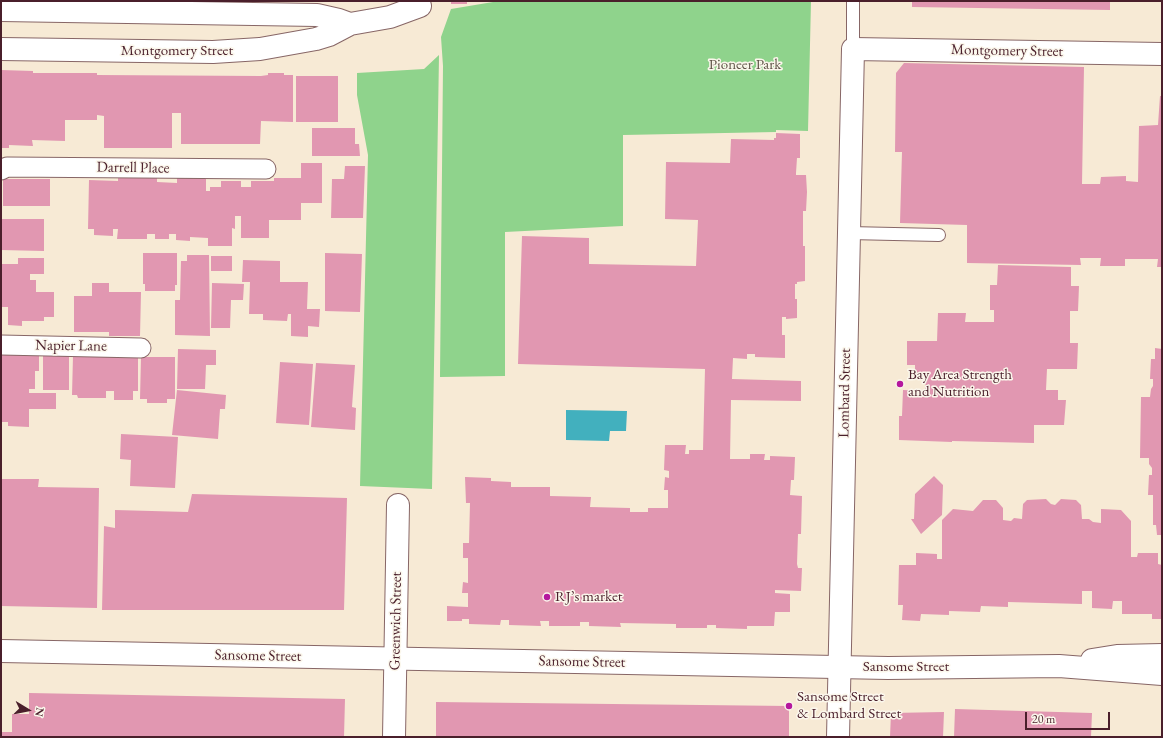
<!DOCTYPE html>
<meta charset="utf-8">
<style>
body{margin:0}
#map{position:relative;width:1163px;height:738px;overflow:hidden;background:#f7ead5;font-family:"EB Garamond",serif}
canvas{display:block}
.frame{position:absolute;inset:0;border:2px solid #4a1f2b;pointer-events:none}
.north{position:absolute;left:8px;top:690px;width:40px;height:40px;-webkit-text-stroke:3px #fbf7ec;paint-order:stroke;rotate:100deg;font-size:11px;font-weight:700;line-height:16px;text-align:center;color:#4a1f2b}
.north::after{content:'';display:block;margin:auto;width:14px;height:18px;background:#4a1f2b;clip-path:polygon(50% 0,100% 100%,50% 72%,0 100%)}
.scale{position:absolute;left:1025px;top:712px;width:85px;height:18px;box-sizing:border-box;border:2px solid #4a1f2b;border-top:0;padding-left:5px;font-size:12px;line-height:14px;white-space:nowrap;color:#4a1f2b;-webkit-text-stroke:3px #fbf7ec;paint-order:stroke}
</style>
<div id="map">
<canvas width="1163" height="738"></canvas>
<div class="frame"></div>
<div class="north">N</div>
<div class="scale">20 m</div>
</div>
<script>
const ctx = document.querySelector('canvas').getContext('2d');
ctx.lineJoin = 'round';
function fill(path, color) { ctx.fillStyle = color; ctx.fill(path, 'evenodd'); }
const shape = rows => new Path2D(rows.map(r => 'M' + r).join(''));
function strokePath(path, color, width, dash) { ctx.strokeStyle = color; ctx.lineWidth = width; ctx.lineCap = dash ? 'butt' : 'round'; ctx.setLineDash(dash || []); ctx.stroke(path); }
function write(font, color, halo, rows, align = 'center') {
  ctx.font = font + ' "EB Garamond",serif'; ctx.lineWidth = 3; ctx.setLineDash([]); ctx.textBaseline = 'middle'; ctx.strokeStyle = halo; ctx.fillStyle = color; for (const [text, x, y, turn = 0] of rows) {
    ctx.save(); ctx.translate(x, y); ctx.rotate((+turn || 0) * Math.PI / 180); ctx.textAlign = isNaN(turn) ? turn : align; if (halo) ctx.strokeText(text, 0, 0); ctx.fillText(text, 0, 0); ctx.restore();
  }
}
fill(shape([
 [499,1,811,1,808,131,776,130,776,132,623,135,623,226,505,232,505,376,440,377,443,66,441,37,451,9],
 [439,55,432,489,360,486,368,155,357,95,357,73,424,69]
]), '#8fd38c');
fill(shape([
 [566,410,627,411,626,431,610,431,609,441,566,440]
]), '#42b0be');
fill(shape([
 [451,1,467,1,467,4,451,4],
 [912,1,1110,1,1110,10,912,7],
 [904,63,1084,67,1082,184,1100,184,1101,177,1126,176,1126,181,1138,182,1139,126,1158,125,1160,96,1162,96,1162,267,1157,267,1158,259,1125,259,1125,266,1100,266,1101,258,1080,258,1081,265,967,263,967,225,900,223,902,152,895,152,896,73],
 [1,70,33,71,33,73,97,73,97,75,261,76,268,75,268,73,284,73,284,75,293,75,293,122,261,121,260,144,181,144,181,113,172,113,172,148,104,148,104,116,97,115,97,120,65,120,65,141,32,140,33,146,9,145,9,148,1,148],
 [296,76,338,76,338,122,296,122],
 [312,128,355,128,355,144,359,144,360,156,312,156],
 [776,133,800,134,800,158,797,158,796,173,796,175,806,175,807,192,806,211,803,211,803,246,805,246,805,281,797,282,797,284,795,284,795,299,797,299,797,318,786,319,786,317,782,317,782,335,785,335,785,358,755,357,755,354,747,354,747,359,733,358,732,379,801,381,801,401,731,400,730,459,750,459,750,454,765,454,764,460,770,460,770,456,795,457,794,480,791,480,790,495,802,496,801,534,798,534,797,564,798,568,802,568,801,591,775,590,775,593,790,594,790,612,775,612,774,626,747,626,747,629,716,628,716,625,707,625,707,628,676,628,676,624,620,623,621,627,589,626,589,622,580,622,580,626,549,626,549,621,540,621,541,626,509,625,509,620,501,620,500,625,469,624,469,619,462,619,462,621,447,621,447,606,468,607,468,593,462,593,463,582,468,583,468,558,463,558,463,543,469,543,470,503,466,503,465,477,491,478,491,481,511,482,511,487,550,487,550,496,591,497,590,507,630,508,630,512,648,512,648,508,668,508,668,490,664,490,665,477,669,478,669,471,664,470,665,445,686,445,685,454,689,454,689,450,703,450,705,369,518,364,522,236,589,238,589,264,696,266,698,220,665,219,666,162,730,163,731,139,774,140,774,138,776,138],
 [301,163,322,163,322,203,301,203,301,220,269,220,269,238,241,238,241,216,235,216,235,229,232,228,232,246,208,246,208,238,190,237,190,241,176,240,176,234,169,234,169,239,155,239,155,234,147,234,147,239,117,239,118,229,113,229,113,236,94,235,94,229,88,229,89,180,118,181,118,178,157,177,157,182,177,183,177,178,206,178,206,191,210,191,210,187,221,187,221,181,241,181,241,187,251,187,251,181,274,181,274,178,301,178],
 [345,166,365,166,363,218,331,218,332,179,344,179],
 [3,179,50,179,50,206,3,206],
 [1,219,44,219,44,251,1,250],
 [143,253,177,253,177,285,175,285,175,291,145,291,145,284,143,284],
 [325,253,362,254,360,312,325,311],
 [187,255,209,255,210,336,175,335,175,300,180,300,181,261,187,261],
 [211,256,232,256,232,271,211,271],
 [18,258,44,258,44,274,30,274,30,280,36,280,36,292,54,292,54,317,44,317,44,321,22,321,22,326,8,325,8,307,1,307,1,264,18,264],
 [243,260,280,261,280,282,308,282,307,309,320,309,319,327,308,326,308,337,291,336,291,314,288,314,287,321,263,320,263,314,249,314,250,282,242,282],
 [998,265,1071,267,1071,286,1079,286,1078,311,1070,311,1070,343,1078,343,1077,369,1047,369,1046,390,1058,390,1058,400,1066,400,1064,425,1034,425,1034,443,952,441,952,442,899,440,899,416,902,416,903,390,925,391,926,376,915,376,915,365,907,365,907,341,937,341,938,313,966,313,965,322,994,322,994,310,990,310,990,285,997,285],
 [92,283,109,283,109,292,141,292,140,336,109,336,109,332,74,332,74,296,92,296],
 [212,283,244,284,243,300,231,300,230,328,211,328],
 [1155,348,1162,349,1162,535,1157,535,1156,525,1153,525,1153,495,1148,495,1149,475,1152,475,1152,468,1149,464,1149,458,1140,458,1141,397,1150,397,1151,389,1153,386,1153,379,1150,379,1151,359,1155,359],
 [178,349,216,350,216,365,206,365,205,389,177,389],
 [1,354,39,354,39,371,35,371,35,389,29,389,29,393,56,393,56,409,29,409,29,427,8,426,8,422,1,422],
 [43,354,69,355,69,390,43,390],
 [73,356,138,357,138,391,133,391,133,400,114,400,114,391,106,391,106,398,78,398,77,395,72,395],
 [141,357,175,357,175,399,167,399,167,403,147,403,147,399,140,399],
 [280,362,313,364,309,425,276,423],
 [316,363,355,365,352,407,356,408,355,430,311,427],
 [177,390,226,395,225,409,220,409,218,439,172,435],
 [121,434,178,437,175,488,130,486,131,460,120,459],
 [934,476,943,485,942,515,921,534,911,519,914,519,915,494],
 [1,479,39,479,38,487,99,488,97,608,1,606],
 [192,494,347,498,344,610,102,610,104,526,115,528,115,510,188,512],
 [1046,499,1051,504,1055,505,1061,499,1076,500,1081,505,1082,519,1089,519,1093,522,1101,523,1101,509,1121,510,1131,521,1131,557,1137,557,1138,553,1158,553,1158,564,1162,565,1162,619,1152,619,1152,614,1122,614,1122,601,1113,601,1112,609,1092,608,1092,591,1082,591,1082,604,1008,602,1008,607,981,606,980,612,949,611,949,615,921,614,920,621,902,620,903,605,898,605,899,565,916,565,916,553,937,554,937,559,942,559,942,520,953,509,973,511,983,500,996,500,1003,508,1003,520,1011,521,1014,518,1022,519,1023,504,1027,500],
 [29,693,345,699,344,737,1,737,1,732,12,732,12,714,29,714],
 [436,702,789,706,789,737,436,737],
 [955,709,1092,713,1091,737,954,737],
 [944,712,943,737,890,737,891,713]
]), '#e197b1');
const service = shape([
 [853,49,853,1],
 [849,233,939,235]
]);
const pedestrian = shape([
 [1,170,7,167,266,169],
 [1,345,141,348]
]);
const minor = shape([
 [1,10,317,15,339,20,350,24],
 [1,49,213,52,260,49,316,39,329,35,350,24,390,17,420,6],
 [394,737,398,505],
 [838,737,853,49,1162,54]
]);
const tertiary = shape([
 [1,651,888,668,1059,666,1162,674],
 [1092,660,1117,656,1162,655]
]);
strokePath(service, '#876666', 14);
strokePath(pedestrian, '#876666', 21);
strokePath(minor, '#876666', 24);
strokePath(tertiary, '#876666', 24);
strokePath(service, '#fff', 12);
strokePath(pedestrian, '#fff', 19);
strokePath(minor, '#fff', 22);
strokePath(tertiary, '#fff', 22);
for (const [x, y, r, color] of [
 [900,384,4,"#b5179e"],
 [547,597,4,"#b5179e"],
 [789,706,4,"#b5179e"]
]) { const dot = new Path2D(); dot.arc(x, y, r, 0, 2 * Math.PI); ctx.fillStyle = color; ctx.fill(dot); strokePath(dot, '#fbf7ec', 1.5); }
write('15px', '#4a1f2b', '#fbf7ec', [
 ["Montgomery Street",177,51],
 ["Montgomery Street",1007,51,1],
 ["Darrell Place",133,168,1],
 ["Napier Lane",71,346,1],
 ["Lombard Street",845,393,-89],
 ["Greenwich Street",396,621,-89],
 ["Sansome Street",258,656,1],
 ["Sansome Street",582,662,1],
 ["Sansome Street",906,667]
]);
write('15px', '#5f5548', '#fbf7ec', [
 ["Pioneer Park",745,65]
]);
write('15px', '#4a1f2b', '#fbf7ec', [
 ["Bay Area Strength",908,375],
 ["and Nutrition",908,392],
 ["RJ’s market",555,597],
 ["Sansome Street",797,697],
 ["& Lombard Street",797,714]
], 'left');
</script>
